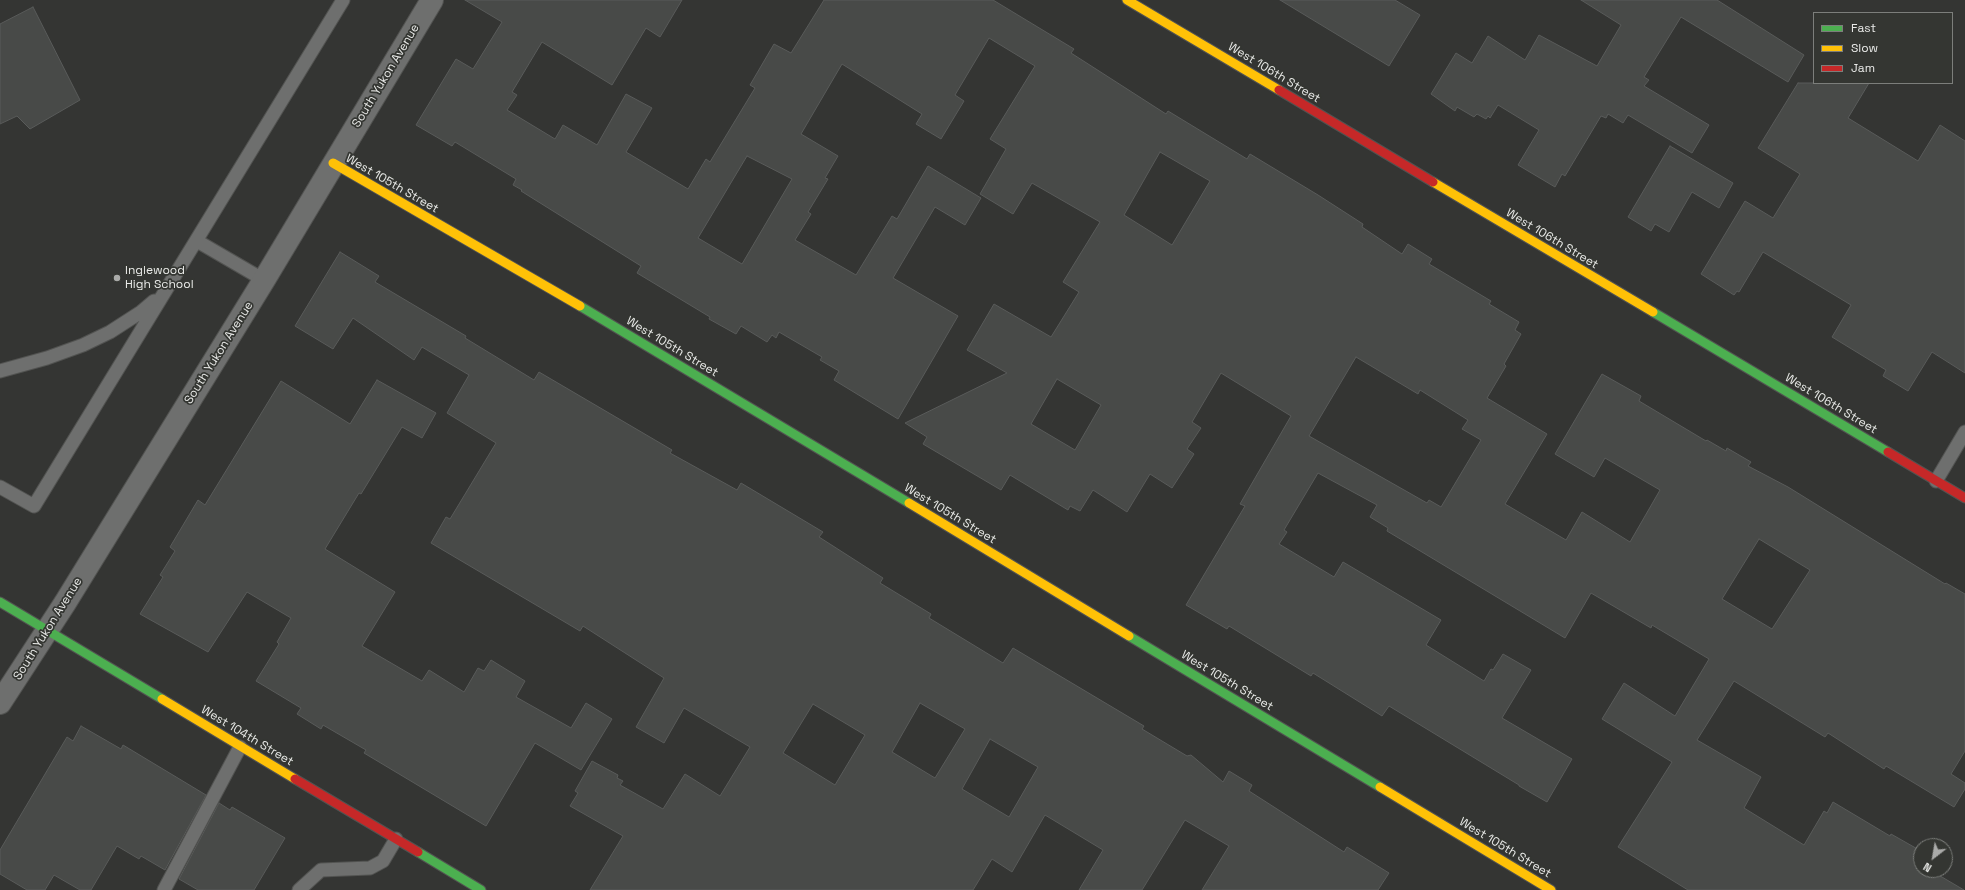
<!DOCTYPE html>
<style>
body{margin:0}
#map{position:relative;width:1965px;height:890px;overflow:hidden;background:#343533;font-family:"Space Grotesk",sans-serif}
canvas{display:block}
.legend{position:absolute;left:1813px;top:12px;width:140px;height:72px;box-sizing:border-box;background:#343632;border:1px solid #7c7e7b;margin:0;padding:5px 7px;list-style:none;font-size:12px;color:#e9eae8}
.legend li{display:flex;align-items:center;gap:8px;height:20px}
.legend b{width:20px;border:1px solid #7c7e7b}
.north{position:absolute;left:1913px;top:838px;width:40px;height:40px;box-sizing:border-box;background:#343632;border:1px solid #7c7e7b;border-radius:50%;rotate:211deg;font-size:11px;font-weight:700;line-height:16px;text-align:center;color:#e9eae8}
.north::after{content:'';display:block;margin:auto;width:14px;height:18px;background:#aaaba9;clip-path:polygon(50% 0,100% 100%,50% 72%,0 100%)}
</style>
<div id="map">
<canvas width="1965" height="890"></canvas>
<ul class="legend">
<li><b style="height:5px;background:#4caf50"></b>Fast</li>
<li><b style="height:5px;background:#ffc107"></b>Slow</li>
<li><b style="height:5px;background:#c62828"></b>Jam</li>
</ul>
<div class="north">N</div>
</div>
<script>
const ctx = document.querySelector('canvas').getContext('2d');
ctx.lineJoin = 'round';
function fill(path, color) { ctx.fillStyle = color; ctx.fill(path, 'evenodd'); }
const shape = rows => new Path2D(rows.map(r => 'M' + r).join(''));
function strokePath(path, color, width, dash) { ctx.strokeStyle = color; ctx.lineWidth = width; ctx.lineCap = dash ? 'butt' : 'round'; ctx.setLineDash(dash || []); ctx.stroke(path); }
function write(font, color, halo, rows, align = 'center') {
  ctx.font = font + ' "Space Grotesk",sans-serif'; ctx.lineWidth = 3.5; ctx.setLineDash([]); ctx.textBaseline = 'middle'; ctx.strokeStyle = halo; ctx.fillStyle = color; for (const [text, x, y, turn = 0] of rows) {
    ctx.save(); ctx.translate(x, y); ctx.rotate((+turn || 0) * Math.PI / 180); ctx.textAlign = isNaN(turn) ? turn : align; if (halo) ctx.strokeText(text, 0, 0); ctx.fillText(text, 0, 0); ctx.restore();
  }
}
const building = shape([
 [465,0,682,0,660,37,646,28,612,85,542,42,512,92,517,95,507,110,555,139,563,125,597,145,626,94,652,108,626,152,688,189,706,159,710,162,755,88,750,85,774,44,791,53,824,0,993,0,1074,49,1071,53,1166,114,1168,111,1247,159,1250,154,1318,195,1363,224,1362,227,1402,254,1408,244,1432,259,1429,264,1491,301,1489,304,1519,322,1515,330,1521,334,1504,364,1506,366,1487,398,1547,434,1505,504,1566,540,1582,512,1630,542,1660,490,1605,458,1594,477,1555,454,1602,374,1641,396,1639,401,1706,441,1707,440,1726,451,1727,448,1751,462,1748,466,1788,487,1945,584,1946,583,1965,594,1965,751,1951,774,1965,783,1965,789,1954,807,1886,766,1884,769,1828,733,1825,737,1734,681,1697,740,1761,777,1744,808,1804,845,1824,811,1827,813,1833,802,1890,836,1891,834,1921,851,1921,859,1919,863,1921,865,1921,870,1930,870,1964,890,1688,890,1618,847,1672,762,1602,719,1624,683,1675,716,1709,659,1652,625,1651,628,1591,593,1565,638,1387,531,1388,528,1370,517,1377,505,1318,473,1284,530,1287,532,1279,544,1334,577,1343,562,1441,620,1426,645,1484,681,1491,669,1493,670,1503,654,1531,670,1502,718,1572,759,1547,802,1519,786,1519,785,1389,706,1382,716,1313,673,1311,676,1229,626,1227,629,1186,605,1245,506,1240,504,1291,416,1221,373,1192,422,1201,428,1187,449,1194,454,1172,488,1150,474,1127,512,1093,490,1080,511,1070,506,1068,510,1010,475,1001,490,923,444,927,437,905,423,1007,373,967,350,994,304,1051,337,1079,292,1063,282,1100,222,1032,183,1013,214,980,194,1006,149,990,139,1035,66,989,38,955,95,964,101,941,139,916,124,922,114,842,64,801,134,838,156,825,178,828,179,808,212,811,214,795,240,856,275,892,216,897,219,928,166,981,198,965,225,935,207,893,278,958,316,898,419,834,380,839,371,820,360,822,357,779,332,776,338,772,335,767,342,741,326,736,334,709,319,710,317,637,273,641,266,521,191,522,190,513,185,516,179,455,142,452,146,416,125,456,59,473,69,502,22,465,0],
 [1160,152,1210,181,1172,245,1124,215,1160,152],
 [747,156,792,179,742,264,698,238,747,156],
 [1356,357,1418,394,1420,390,1468,420,1462,429,1481,440,1441,507,1429,500,1427,503,1309,436,1356,357],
 [1057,379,1101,405,1075,450,1031,424,1057,379],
 [1759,539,1810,570,1772,629,1722,599,1759,539],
 [1280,0,1395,0,1420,15,1389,66,1280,0],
 [1581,0,1717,0,1804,55,1788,82,1681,17,1644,77,1649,80,1644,86,1709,125,1692,153,1628,115,1623,123,1608,114,1606,118,1601,116,1565,176,1562,174,1555,187,1518,165,1539,130,1498,105,1490,118,1488,116,1486,119,1477,114,1474,117,1457,107,1455,111,1431,94,1456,53,1472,63,1488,36,1525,60,1539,35,1597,66,1621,25,1581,0],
 [33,7,80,100,30,129,17,116,0,124,0,24,33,7],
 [1798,83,1869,83,1848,118,1918,161,1940,125,1965,141,1965,373,1932,352,1908,391,1883,376,1886,370,1832,337,1851,305,1763,252,1739,292,1737,291,1734,295,1701,274,1745,201,1773,218,1800,174,1758,148,1798,83],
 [1670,146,1733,183,1719,208,1692,192,1669,232,1655,224,1651,231,1628,217,1670,146],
 [340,252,379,276,375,282,466,336,465,338,534,380,539,372,672,450,670,453,737,490,741,483,823,532,819,537,883,578,880,583,931,614,929,618,1003,663,1013,648,1144,726,1142,729,1187,756,1191,755,1223,782,1229,771,1252,785,1249,791,1344,852,1347,847,1389,873,1378,890,1202,890,1229,846,1185,820,1142,890,1079,890,1103,850,1045,815,1012,872,992,859,973,890,590,890,623,836,570,806,578,793,575,791,592,761,618,775,617,778,623,781,620,785,663,809,685,774,720,796,750,747,684,708,664,743,636,727,664,678,583,626,580,631,431,543,446,517,450,519,496,443,447,413,469,375,422,347,414,360,353,318,333,349,295,326,340,252],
 [920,703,965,729,935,778,892,752,920,703],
 [813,704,865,735,835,785,783,753,813,704],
 [990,739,1038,767,1009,817,962,789,990,739],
 [377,380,436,413,422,438,402,427,361,494,359,493,325,549,395,592,362,646,422,681,429,670,464,692,478,668,484,671,491,660,525,681,516,697,571,728,586,703,612,719,581,770,535,743,486,826,364,753,366,750,323,725,321,729,297,714,301,708,256,681,279,644,277,642,291,618,247,592,208,652,140,614,163,577,160,575,175,551,170,547,198,500,205,505,281,381,350,424,377,380],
 [81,726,121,749,123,745,206,795,165,870,141,856,139,859,117,846,91,890,80,890,54,875,45,890,27,890,0,874,0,850,67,737,73,741,81,726],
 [219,803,230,810,232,807,285,838,254,890,198,890,179,879,219,803]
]);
fill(building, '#484a48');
strokePath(building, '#595b5a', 1);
const lane = shape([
 [197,241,264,280],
 [0,371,47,358,83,345,110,332,141,312,154,301],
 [1936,481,1965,432],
 [0,487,34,506,343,0],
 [164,890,240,747],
 [299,890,321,870,370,868,383,861,396,839]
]);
const street = shape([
 [0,703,65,603,264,280,432,0]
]);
const fast = shape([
 [580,306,909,503],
 [1653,312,1888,452],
 [0,602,162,699],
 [1129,636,1380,787],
 [418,852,481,890]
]);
const slow = shape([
 [1127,0,1279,90],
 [333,163,580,306],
 [1433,182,1653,312],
 [909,503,1129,636],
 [162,699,295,779],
 [1380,787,1551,890]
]);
const jam = shape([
 [1279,90,1433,182],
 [1888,452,1965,498],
 [295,779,418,852]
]);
strokePath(lane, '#525351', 15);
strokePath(street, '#525351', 24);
strokePath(fast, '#525351', 11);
strokePath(slow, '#525351', 11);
strokePath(jam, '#525351', 11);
strokePath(lane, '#6e6f6e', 13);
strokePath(street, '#6e6f6e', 22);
strokePath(fast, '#4caf50', 9);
strokePath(slow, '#ffc107', 9);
strokePath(jam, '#c62828', 9);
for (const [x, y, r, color] of [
 [117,278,4,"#aaaba9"]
]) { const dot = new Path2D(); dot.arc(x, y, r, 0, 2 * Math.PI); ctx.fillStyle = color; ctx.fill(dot); strokePath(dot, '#343632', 1.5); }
write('12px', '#e9eae8', '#343632', [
 ["West 106th Street",1274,73,31],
 ["South Yukon Avenue",386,76,-59],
 ["West 105th Street",392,184,30],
 ["West 106th Street",1552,239,31],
 ["West 105th Street",672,347,31],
 ["South Yukon Avenue",219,353,-58],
 ["West 106th Street",1831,404,31],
 ["West 105th Street",950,514,31],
 ["South Yukon Avenue",48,629,-58],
 ["West 105th Street",1227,681,31],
 ["West 104th Street",247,736,31],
 ["West 105th Street",1505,848,31]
]);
write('12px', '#e9eae8', '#343632', [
 ["Inglewood",125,271],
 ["High School",125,285]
], 'left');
</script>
